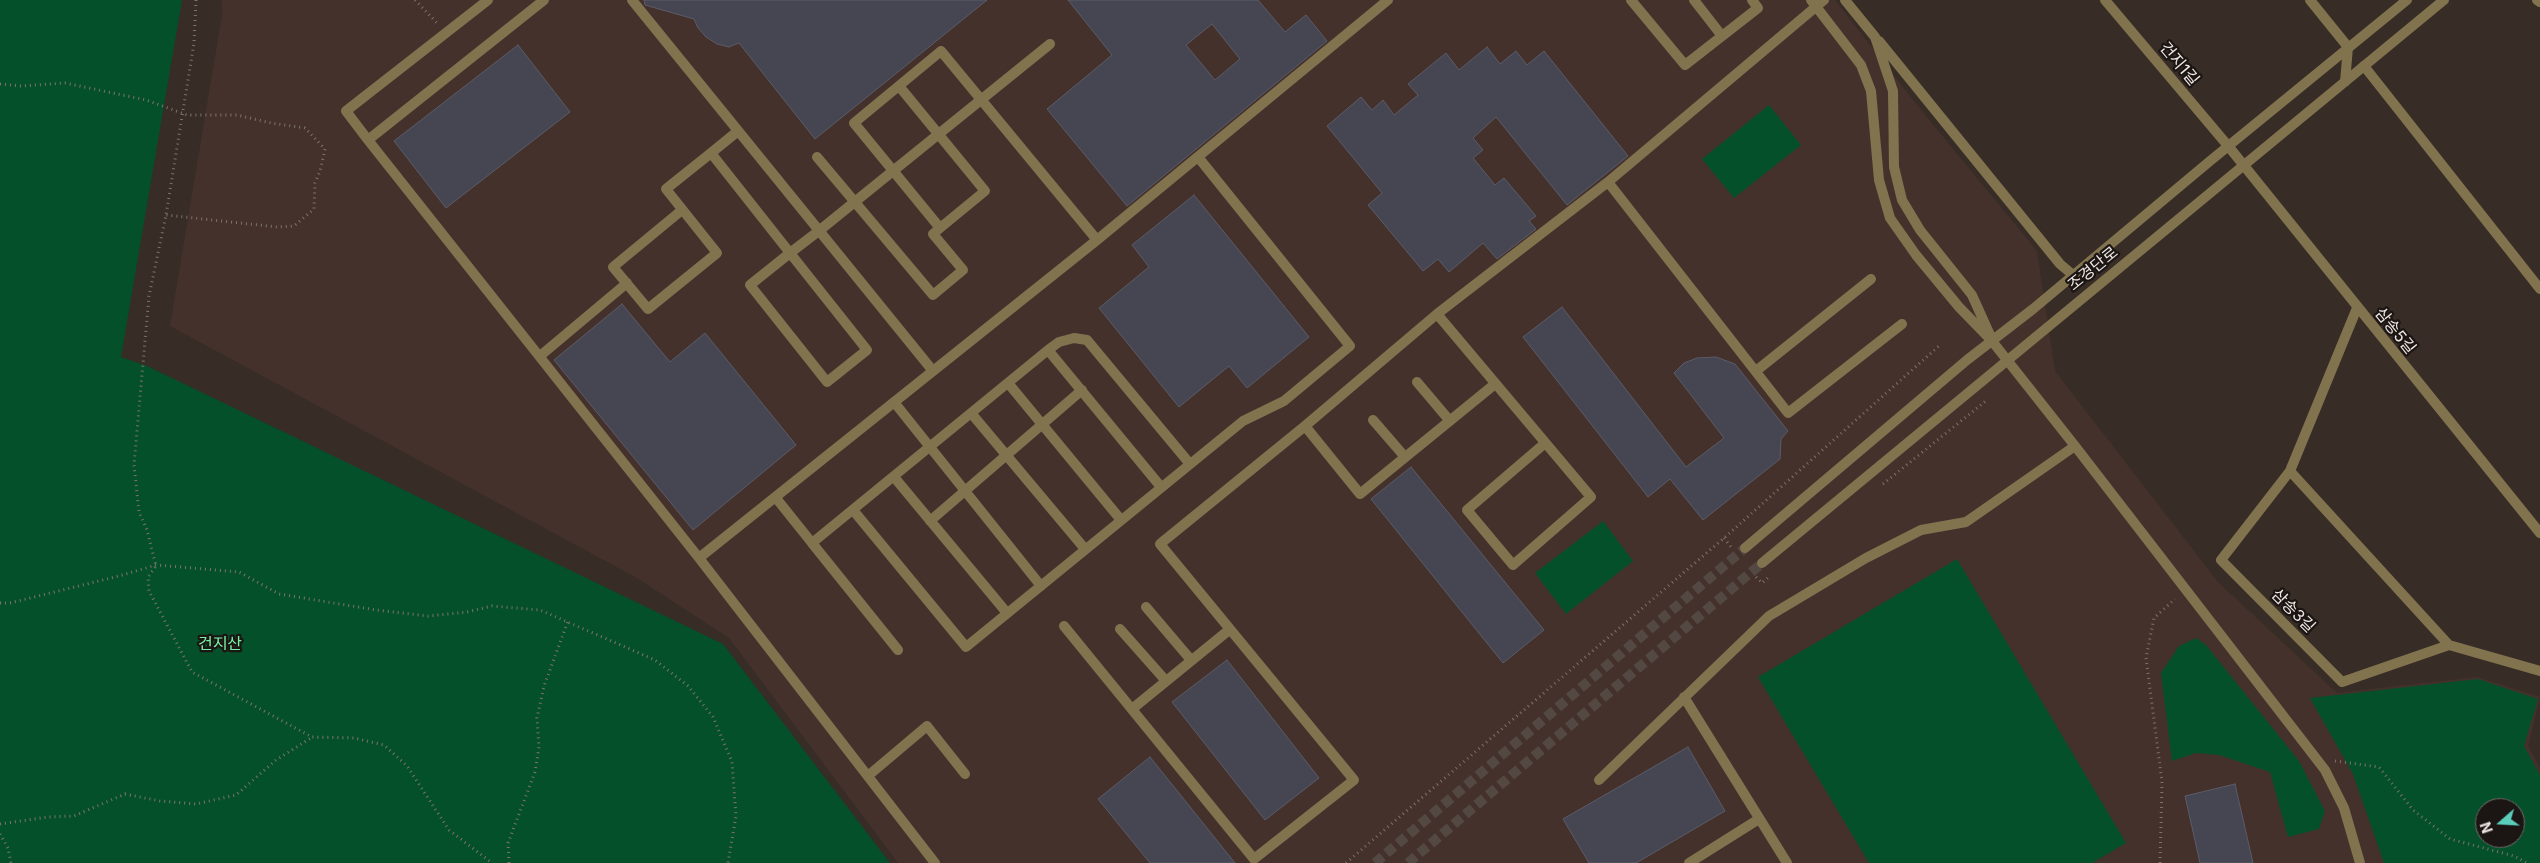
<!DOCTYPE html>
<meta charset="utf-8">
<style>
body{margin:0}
#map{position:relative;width:2540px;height:863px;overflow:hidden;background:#372c26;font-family:Inter,sans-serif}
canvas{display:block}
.north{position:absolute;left:2475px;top:798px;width:50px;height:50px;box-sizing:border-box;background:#1b1513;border:1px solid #706966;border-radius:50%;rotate:251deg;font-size:14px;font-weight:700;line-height:20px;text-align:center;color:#efe7e3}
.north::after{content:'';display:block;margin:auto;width:18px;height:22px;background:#5bcebb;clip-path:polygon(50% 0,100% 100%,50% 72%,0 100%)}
</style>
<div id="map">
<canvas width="2540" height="863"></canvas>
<div class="north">N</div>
</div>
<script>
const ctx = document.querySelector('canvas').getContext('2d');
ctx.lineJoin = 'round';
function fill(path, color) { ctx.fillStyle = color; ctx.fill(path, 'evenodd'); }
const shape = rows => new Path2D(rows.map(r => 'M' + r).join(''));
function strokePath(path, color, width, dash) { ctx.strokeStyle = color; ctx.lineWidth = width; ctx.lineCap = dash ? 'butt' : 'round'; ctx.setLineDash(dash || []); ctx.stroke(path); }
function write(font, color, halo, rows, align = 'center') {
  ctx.font = font + ' Inter,"Noto Sans KR",sans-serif'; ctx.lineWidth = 4.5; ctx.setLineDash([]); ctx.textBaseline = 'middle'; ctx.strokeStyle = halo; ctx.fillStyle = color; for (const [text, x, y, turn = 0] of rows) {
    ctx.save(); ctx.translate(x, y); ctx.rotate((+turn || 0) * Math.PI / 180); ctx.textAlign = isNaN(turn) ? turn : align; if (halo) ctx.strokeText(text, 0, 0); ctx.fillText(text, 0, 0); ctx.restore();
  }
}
fill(shape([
 [222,0,1835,0,1913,100,2037,251,2055,371,2218,582,2337,693,2477,677,2540,697,2528,746,2540,768,2540,863,898,863,729,638,637,578,170,326,222,15],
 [2485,808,2515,808,2515,838,2485,838]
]), '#44312c');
fill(shape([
 [0,0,182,0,121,357,147,366,723,644,890,863,0,863],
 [1769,105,1801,145,1734,198,1702,159],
 [1603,521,1633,561,1566,614,1535,573],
 [1957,559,2126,843,2092,863,1869,863,1758,677],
 [2196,638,2206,645,2299,761,2325,811,2319,829,2288,837,2270,772,2219,755,2196,753,2172,761,2161,673,2179,646],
 [2478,679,2538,699,2524,746,2540,775,2540,863,2384,863,2353,774,2310,698],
 [2485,808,2515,808,2515,838,2485,838]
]), '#04502a');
const building = shape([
 [644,0,987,0,815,139,739,43,729,47,717,44,706,37,698,28,694,19,645,5,644,0],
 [1068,0,1258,0,1285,32,1306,15,1327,41,1127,206,1047,109,1112,55,1068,0],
 [1212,24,1240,59,1215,80,1186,45,1212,24],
 [518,45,570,112,446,208,394,141,518,45],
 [1487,47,1500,64,1516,51,1527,65,1544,51,1628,156,1567,205,1496,117,1473,138,1483,150,1473,158,1495,185,1504,178,1536,216,1529,221,1536,229,1497,259,1483,243,1449,272,1438,259,1423,271,1368,205,1382,193,1327,126,1361,97,1372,110,1383,100,1394,115,1418,95,1408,84,1446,53,1459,70,1487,47],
 [1194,195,1309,337,1247,388,1229,366,1179,407,1099,308,1149,267,1132,245,1194,195],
 [622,304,670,362,705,333,796,445,693,530,554,360,622,304],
 [1562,307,1686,467,1724,438,1674,373,1684,363,1697,358,1716,357,1735,364,1788,431,1781,439,1780,459,1703,520,1670,479,1648,497,1523,337,1562,307],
 [1411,467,1544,630,1503,663,1371,499,1411,467],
 [1227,660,1319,778,1265,820,1172,702,1227,660],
 [1688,747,1725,811,1636,863,1589,863,1563,819,1688,747],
 [1150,757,1235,863,1150,863,1098,799,1150,757],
 [2235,784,2253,863,2200,863,2185,796,2235,784]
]);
fill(building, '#454652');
strokePath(building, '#5b5c68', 1);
strokePath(shape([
 [1375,863,1745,548],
 [1408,863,1762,563]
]), '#534842', 10, [10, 5]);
strokePath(shape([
 [196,0,194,43,166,215,149,296,134,465,139,512,147,530,156,566,148,577,149,591,192,672,312,737,354,738,384,745,407,766,449,830,492,863],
 [415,0,437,23],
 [0,84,21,86,65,83,146,100,187,115,237,115,271,123,305,128,325,149,320,171,315,183,314,209,294,226,277,227,166,215],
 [1883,484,1987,400],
 [1724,538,1731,547],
 [1756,577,1762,583,1770,576],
 [0,603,10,603,119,576,156,565,239,572,279,594,376,610,428,616,467,612,492,606,540,610,655,660,688,686,713,717,732,762,736,816,728,863],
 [2335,761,2379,767,2413,810,2450,839,2514,856,2527,863],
 [0,824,48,817,74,816,125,794,160,801,196,804,236,795,276,760,311,738],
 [0,834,8,848,11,863],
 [509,863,508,843,535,772,539,747,537,718,544,686,568,621],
 [1346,863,1724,538,1940,345],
 [2160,863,2162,782,2146,658,2154,618,2175,599]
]), '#7d736e', 3, [1, 4]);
strokePath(shape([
 [544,0,368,140,699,558,935,863],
 [632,0,933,371],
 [1631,0,1685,65,1758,8,1752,0],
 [1694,0,1722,36],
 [1811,0,1861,65,1871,91,1879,180,1890,218,1916,255,1959,307,1992,341,2075,446,2325,770,2344,808,2360,863],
 [1845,0,1875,37,1893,91,1894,167,1902,200,1920,230,1972,295,1990,335],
 [1879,41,2060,264,2073,275],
 [899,86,985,191,940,228,854,123,941,51,1097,240],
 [738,131,711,153,790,253,867,350,827,382,750,285,790,253,820,230,1050,44],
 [368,140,346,111,488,0],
 [817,157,933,295,963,270,933,234,940,228],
 [1608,182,1788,413,1902,324],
 [682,210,613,267,648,309,717,253,666,189,711,153],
 [1437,314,1591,497,1513,565,1467,510,1544,444],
 [1048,350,1059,342,1074,338,1087,340,1190,464],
 [540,356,627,283],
 [1756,371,1871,279],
 [1417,382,1450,421],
 [1008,383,1121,520],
 [894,402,1041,586],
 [971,413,1085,549],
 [1373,420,1405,457],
 [1305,426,1360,494,1495,384],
 [894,477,1007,613],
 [776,498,812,543],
 [853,510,966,647,1243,421,1284,401,1350,346,1198,157],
 [930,521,1082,390],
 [699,558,1097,240,1388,0],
 [1146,607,1191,660],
 [1064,626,1254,859,1354,780,1160,544,1305,426,1437,314,1608,182,1824,0],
 [1120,629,1166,681],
 [898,650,812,543,1048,350,1161,487],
 [1684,697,1787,863],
 [1132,709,1229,630],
 [869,775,927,726,965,774],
 [1599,780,1769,616,1866,558,1921,530,1966,522,2075,446],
 [1689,863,1759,819]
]), '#82734f', 10);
strokePath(shape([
 [2105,0,2229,147,2540,533],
 [2310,0,2348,47],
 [2364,66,2540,289],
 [2357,308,2290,471,2449,645,2540,671],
 [2290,471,2221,560,2342,682,2449,645]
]), '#82734f', 10);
strokePath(shape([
 [2537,0,2540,2],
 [2345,82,2348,47],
 [1745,548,1967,360,2033,309,2210,161,2407,0],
 [1762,563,2444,0]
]), '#82734f', 10);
write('16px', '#efe7e3', '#1b1513', [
 ["건지1길",2179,64,50],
 ["조경단로",2093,269,-39],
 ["삼송5길",2395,331,51],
 ["삼송3길",2293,611,45]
]);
write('16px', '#79f2a6', '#1b1513', [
 ["건지산",220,644]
]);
</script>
